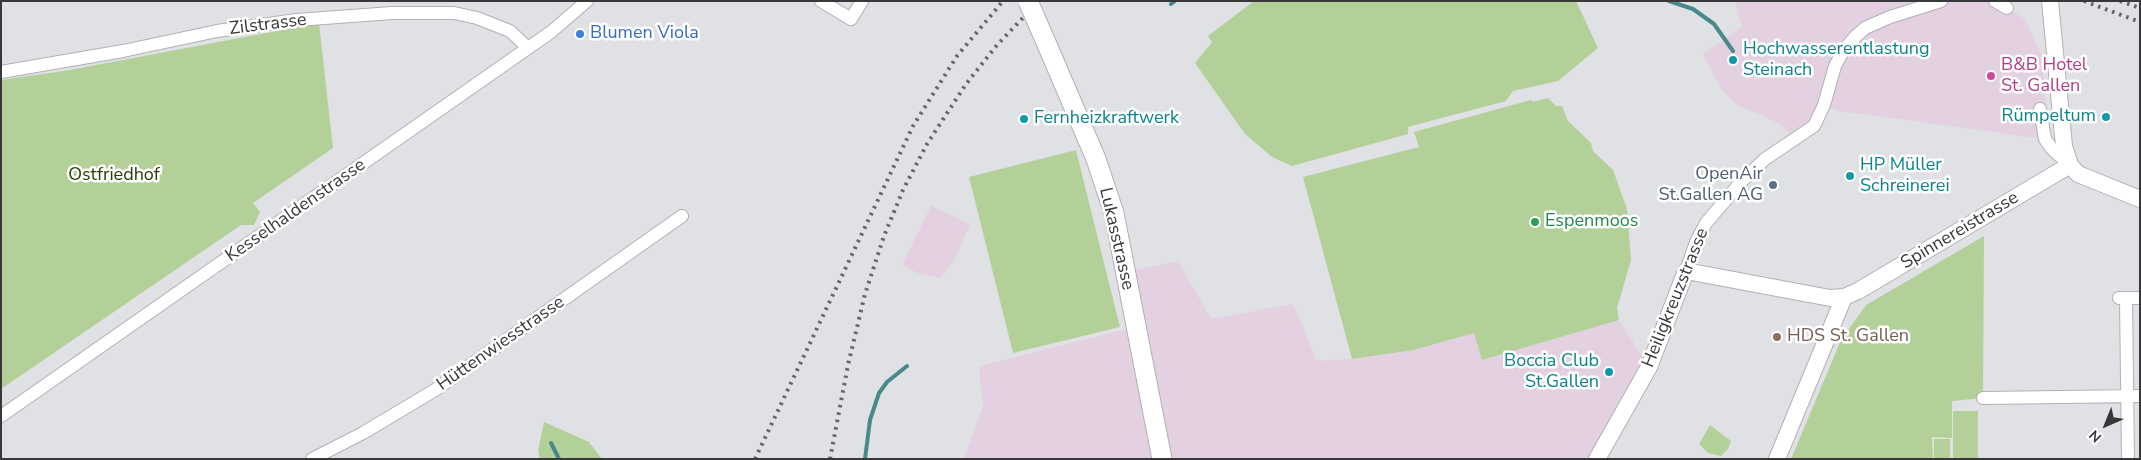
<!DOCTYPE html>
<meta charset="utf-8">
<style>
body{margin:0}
#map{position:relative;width:2141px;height:460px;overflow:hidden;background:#dfe1e5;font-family:"Nunito Sans",sans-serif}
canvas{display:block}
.frame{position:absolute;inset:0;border:2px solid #38383a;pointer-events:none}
.north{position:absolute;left:2081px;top:400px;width:50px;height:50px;-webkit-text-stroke:4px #fff;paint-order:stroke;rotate:224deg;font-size:14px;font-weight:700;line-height:20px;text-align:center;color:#38383a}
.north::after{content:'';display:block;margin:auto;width:18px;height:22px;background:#38383a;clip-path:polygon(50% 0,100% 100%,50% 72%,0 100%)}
</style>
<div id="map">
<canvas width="2141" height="460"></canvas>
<div class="frame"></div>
<div class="north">N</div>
</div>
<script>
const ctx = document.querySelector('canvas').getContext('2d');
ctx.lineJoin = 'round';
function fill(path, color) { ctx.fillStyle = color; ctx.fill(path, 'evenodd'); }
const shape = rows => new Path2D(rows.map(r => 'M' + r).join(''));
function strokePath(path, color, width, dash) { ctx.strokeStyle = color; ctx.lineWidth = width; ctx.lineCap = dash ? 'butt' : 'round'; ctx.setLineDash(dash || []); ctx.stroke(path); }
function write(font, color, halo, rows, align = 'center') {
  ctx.font = font + ' "Nunito Sans",sans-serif'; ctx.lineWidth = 5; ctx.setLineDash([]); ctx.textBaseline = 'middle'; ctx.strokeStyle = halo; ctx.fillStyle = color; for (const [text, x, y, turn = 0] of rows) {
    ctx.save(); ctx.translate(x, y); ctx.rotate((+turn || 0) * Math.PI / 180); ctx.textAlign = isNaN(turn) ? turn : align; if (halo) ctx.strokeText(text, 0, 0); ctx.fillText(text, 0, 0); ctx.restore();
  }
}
fill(shape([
 [1735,1,2001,1,2026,21,2041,54,2049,133,2045,139,1840,111,1824,105,1794,139,1780,124,1734,103,1721,88,1703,54,1742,27],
 [931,206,970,224,956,257,941,278,920,274,902,265],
 [1178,261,1211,319,1293,304,1317,361,1352,359,1414,350,1474,333,1482,360,1619,320,1649,367,1603,459,964,459,983,406,979,366,1135,327,1125,272]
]), '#e3d0e1');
fill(shape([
 [1254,1,1576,1,1598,48,1558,81,1513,91,1506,101,1408,127,1408,134,1292,166,1272,157,1245,134,1195,63,1212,42,1208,36],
 [319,23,333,148,253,203,260,212,254,225,241,225,1,389,1,80,70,70],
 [1548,98,1556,106,1562,106,1568,121,1591,143,1593,151,1613,170,1627,209,1631,260,1617,308,1619,320,1482,360,1474,333,1414,350,1352,359,1303,177,1419,147,1414,132,1531,100,1533,102],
 [1076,150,1120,327,1013,353,969,177],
 [1984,236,1983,398,1952,401,1952,438,1932,437,1933,459,1791,459,1841,340,1866,305],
 [1953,411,1978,411,1978,459,1953,459],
 [544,422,589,442,602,459,540,459,538,451],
 [1710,425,1731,441,1728,449,1721,456,1708,453,1699,444],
 [1934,439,1950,439,1950,459,1934,459]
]), '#b3d099');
strokePath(shape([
 [1669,1,1693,9,1714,24,1733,51],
 [1171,4,1175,1],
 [551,443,559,459],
 [865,459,870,420,879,393,887,382,907,366]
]), '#48898b', 4);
const minor = shape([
 [821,1,851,19,862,1],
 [1995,1,2007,8],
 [1,72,123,51,217,31,297,20,392,13,454,13,477,18,510,31,528,48],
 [2040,109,2045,139,2052,149,2070,165],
 [1686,271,1696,242,1706,223,1742,181,1765,159,1814,126,1824,105,1835,66,1843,51,1855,37,1865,28,1890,17,1941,1],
 [2119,298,2140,298],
 [2126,298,2128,459],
 [1983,398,2140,396],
 [1,416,551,32,587,1],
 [312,459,363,433,435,390,682,216]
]);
const tertiary = shape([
 [2050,1,2064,146,2070,165,2078,174,2140,199],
 [1597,459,1649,367,1686,271,1830,298,1844,297,1858,291,2070,165],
 [1777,459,1844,297]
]);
const secondary = shape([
 [1048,47,1096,159,1114,213,1162,459]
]);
strokePath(minor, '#b0b1b5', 14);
strokePath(tertiary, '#b0b1b5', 18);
strokePath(secondary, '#b0b1b5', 21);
strokePath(minor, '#fff', 12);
strokePath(tertiary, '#fff', 16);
strokePath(secondary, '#fff', 19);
strokePath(shape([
 [2084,1,2140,22],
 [2120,1,2140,8],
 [755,459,913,126,957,56,1003,1],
 [830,459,848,365,865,294,884,236,903,190,927,144,966,84,997,45,1039,1]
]), '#656668', 4, [2.5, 5]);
const secondaryBridge = shape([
 [1028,1,1048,47]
]);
strokePath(secondaryBridge, '#b0b1b5', 21, []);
strokePath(secondaryBridge, '#fff', 19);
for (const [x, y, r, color] of [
 [580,34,5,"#3f7fe0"],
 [1733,60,5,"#0f9aa8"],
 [1991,76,5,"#d1479c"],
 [2106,117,5,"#0f9aa8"],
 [1024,119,5,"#0f9aa8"],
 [1850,176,5,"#0f9aa8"],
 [1773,185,5,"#5c6f8a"],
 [1535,222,5,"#2e9e5b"],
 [1777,337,5,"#8d6e63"],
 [1609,372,5,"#0f9aa8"]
]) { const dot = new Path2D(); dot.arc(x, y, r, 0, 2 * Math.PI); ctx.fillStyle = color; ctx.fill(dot); strokePath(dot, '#fff', 2); }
write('18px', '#38383a', '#fff', [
 ["Zilstrasse",268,25,-7],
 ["Kesselhaldenstrasse",296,211,-35],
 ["Spinnereistrasse",1960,231,-31],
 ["Lukasstrasse",1116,239,77],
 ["Heiligkreuzstrasse",1676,298,-68],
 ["Hüttenwiesstrasse",501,344,-35]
]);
write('18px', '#366cbe', '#fff', [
 ["Blumen Viola",590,34]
], 'left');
write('18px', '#0d838f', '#fff', [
 ["Hochwasserentlastung",1743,50],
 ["Steinach",1743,71],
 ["Rümpeltum",2096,117,"right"],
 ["Fernheizkraftwerk",1034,119],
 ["HP Müller",1860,166],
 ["Schreinerei",1860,187],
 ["Boccia Club",1599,362,"right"],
 ["St.Gallen",1599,383,"right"]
], 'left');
write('18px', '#b23c85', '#fff', [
 ["B&B Hotel",2001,66],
 ["St. Gallen",2001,87]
], 'left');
write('18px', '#4e5e75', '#fff', [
 ["OpenAir",1763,175],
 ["St.Gallen AG",1763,196]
], 'right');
write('18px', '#254000', '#fff', [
 ["Ostfriedhof",114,176]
]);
write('18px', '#27864d', '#fff', [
 ["Espenmoos",1545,222]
], 'left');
write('18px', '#785e54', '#fff', [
 ["HDS St. Gallen",1787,337]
], 'left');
</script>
